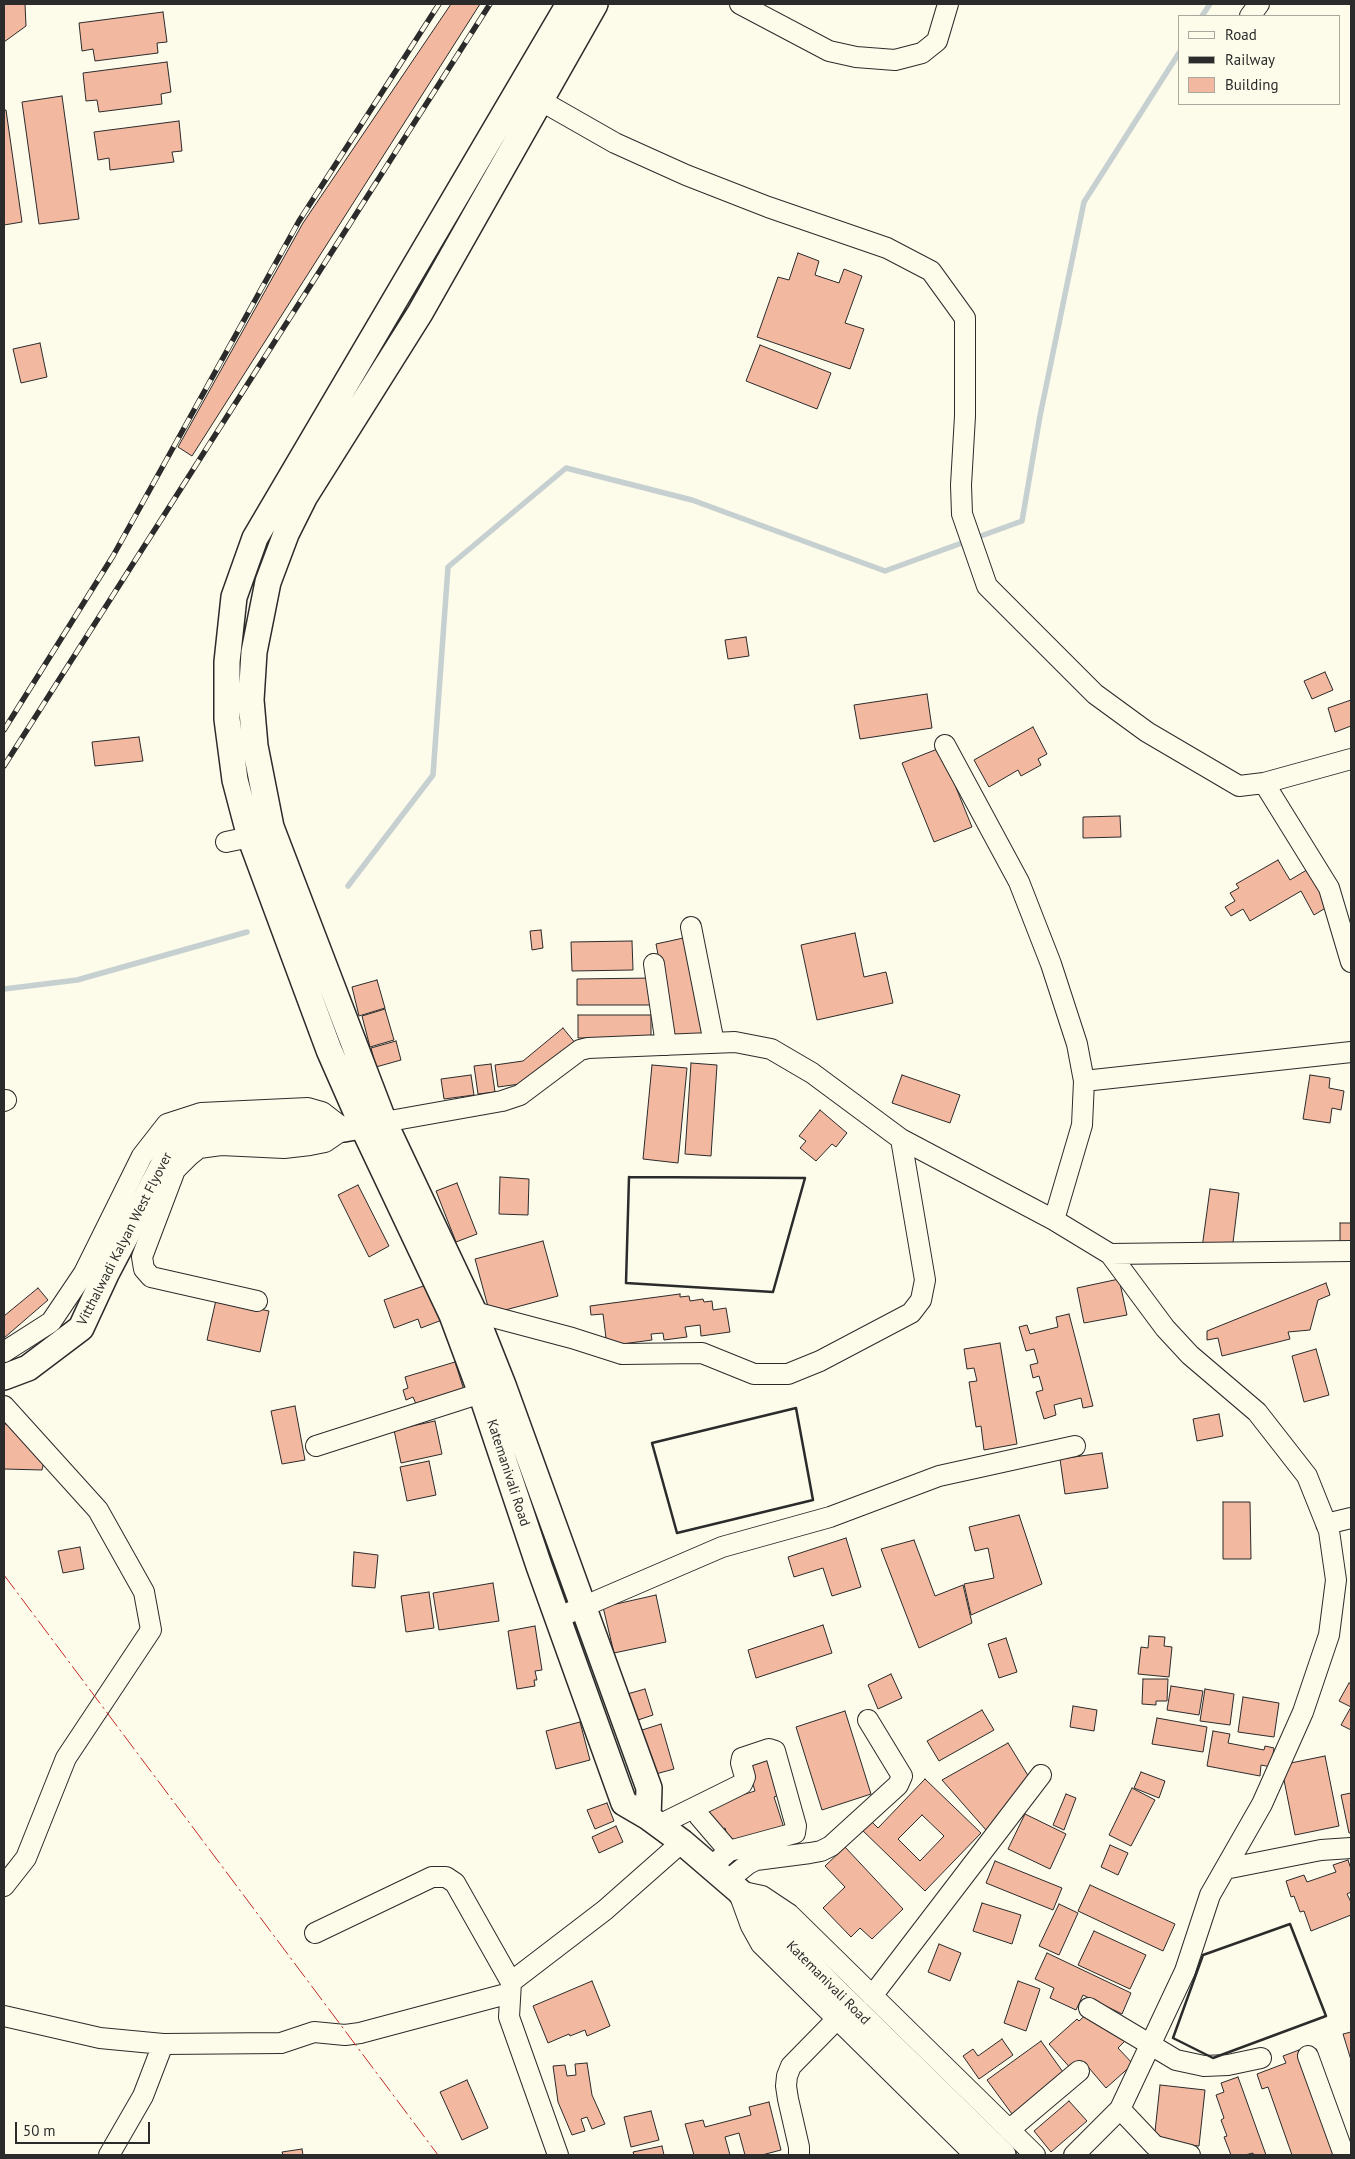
<!DOCTYPE html>
<style>
body{margin:0}
#map{position:relative;width:1355px;height:2159px;overflow:hidden;background:#fdfbea;font-family:"PT Sans",sans-serif}
canvas{display:block}
.frame{position:absolute;inset:0;border:5px solid #2b2b2b;pointer-events:none}
.legend{position:absolute;left:1178px;top:15px;width:162px;height:90px;box-sizing:border-box;background:#fdfbea;border:1px solid #a9a89e;margin:0;padding:6px 9px;list-style:none;font-size:15px;color:#2b2b2b}
.legend li{display:flex;align-items:center;gap:10px;height:25px}
.legend b{width:25px;border:1px solid #a9a89e}
.scale{position:absolute;left:15px;top:2122px;width:135px;height:22px;box-sizing:border-box;border:2px solid #2b2b2b;border-top:0;padding-left:6px;font-size:15px;line-height:18px;white-space:nowrap;color:#2b2b2b;-webkit-text-stroke:4px #fdfbea;paint-order:stroke}
</style>
<div id="map">
<canvas width="1355" height="2159"></canvas>
<div class="frame"></div>
<ul class="legend">
<li><b style="height:6px;background:#fdfbea"></b>Road</li>
<li><b style="height:6px;background:#2b2b2b"></b>Railway</li>
<li><b style="height:14px;background:#f2b8a0"></b>Building</li>
</ul>
<div class="scale">50 m</div>
</div>
<script>
const ctx = document.querySelector('canvas').getContext('2d');
ctx.lineJoin = 'round';
const shape = rows => new Path2D(rows.map(r => 'M' + r).join(''));
function strokePath(path, color, width, dash) { ctx.strokeStyle = color; ctx.lineWidth = width; ctx.lineCap = dash ? 'butt' : 'round'; ctx.setLineDash(dash || []); ctx.stroke(path); }
function fill(path, color) { ctx.fillStyle = color; ctx.fill(path, 'evenodd'); }
function write(font, color, halo, rows, align = 'center') {
  ctx.font = font + ' "PT Sans",sans-serif'; ctx.lineWidth = 4; ctx.setLineDash([]); ctx.textBaseline = 'middle'; ctx.strokeStyle = halo; ctx.fillStyle = color; for (const [text, x, y, turn = 0] of rows) {
    ctx.save(); ctx.translate(x, y); ctx.rotate((+turn || 0) * Math.PI / 180); ctx.textAlign = isNaN(turn) ? turn : align; if (halo) ctx.strokeText(text, 0, 0); ctx.fillText(text, 0, 0); ctx.restore();
  }
}
strokePath(shape([
 [1202,16,1210,4],
 [348,886,433,775,448,567,566,468,692,500,885,571,1022,521,1040,416,1084,202,1179,53],
 [4,989,77,980,247,932]
]), '#c7d0d0', 5.5);
const building = shape([
 [4,4,25,4,26,26,4,42,4,4],
 [451,4,480,4,192,456,178,447,303,223,451,4],
 [163,12,167,42,157,43,158,53,95,61,93,49,82,51,79,23,163,12],
 [167,62,171,92,161,94,162,104,99,112,97,100,86,101,83,73,167,62],
 [62,96,79,219,39,224,22,102,62,96],
 [4,110,6,110,22,222,4,225,4,110],
 [179,121,182,151,172,152,174,162,110,170,109,158,98,160,94,132,179,121],
 [798,253,819,261,815,275,839,283,844,269,862,276,845,323,864,329,850,369,757,337,778,277,789,280,798,253],
 [40,343,47,377,21,383,13,349,40,343],
 [760,345,831,373,817,409,746,381,760,345],
 [746,637,749,656,728,659,725,640,746,637],
 [1325,672,1333,690,1312,699,1304,681,1325,672],
 [927,694,932,728,860,739,854,705,927,694],
 [1351,700,1351,726,1335,732,1328,708,1351,700],
 [1033,727,1047,754,1038,759,1041,765,1021,776,1018,770,989,787,974,760,1033,727],
 [139,737,143,761,95,766,92,742,139,737],
 [940,748,972,827,934,842,902,763,940,748],
 [1120,816,1121,837,1083,838,1083,817,1120,816],
 [1278,860,1290,880,1315,865,1329,906,1314,915,1301,891,1250,921,1243,909,1231,916,1225,907,1235,901,1230,893,1239,888,1236,884,1278,860],
 [541,930,543,948,532,950,530,931,541,930],
 [855,933,864,977,886,972,893,1003,817,1020,801,945,855,933],
 [688,937,707,1033,674,1039,656,944,688,937],
 [632,941,633,970,572,971,571,942,632,941],
 [654,978,654,1005,577,1005,577,979,654,978],
 [377,980,385,1008,359,1016,352,987,377,980],
 [385,1009,394,1040,370,1047,362,1016,385,1009],
 [578,1015,651,1015,651,1038,578,1038,578,1015],
 [563,1028,576,1044,527,1083,498,1087,495,1065,523,1061,563,1028],
 [396,1041,401,1060,376,1067,371,1048,396,1041],
 [691,1063,717,1065,711,1156,685,1154,691,1063],
 [491,1064,495,1092,478,1094,474,1066,491,1064],
 [652,1065,687,1068,678,1163,643,1159,652,1065],
 [471,1075,474,1095,444,1099,441,1079,471,1075],
 [902,1075,960,1095,950,1123,892,1103,902,1075],
 [1310,1075,1330,1078,1329,1088,1344,1091,1341,1110,1332,1108,1330,1123,1303,1119,1310,1075],
 [820,1110,847,1133,836,1147,832,1144,816,1161,800,1148,806,1141,799,1136,820,1110],
 [500,1177,529,1179,528,1215,499,1214,500,1177],
 [457,1183,477,1234,456,1242,436,1191,457,1183],
 [358,1185,389,1246,369,1257,338,1195,358,1185],
 [1210,1189,1239,1193,1232,1251,1202,1248,1210,1189],
 [1340,1223,1351,1223,1351,1243,1340,1243,1340,1223],
 [543,1241,558,1296,490,1314,475,1259,543,1241],
 [1119,1279,1127,1315,1084,1323,1077,1288,1119,1279],
 [1326,1283,1330,1295,1318,1300,1310,1330,1288,1332,1290,1339,1222,1356,1218,1338,1207,1340,1207,1331,1326,1283],
 [429,1284,442,1320,421,1328,418,1319,394,1328,384,1300,429,1284],
 [38,1288,48,1300,4,1338,4,1316,38,1288],
 [680,1294,680,1297,689,1296,690,1301,703,1299,704,1302,712,1301,713,1310,726,1308,730,1332,701,1336,700,1325,685,1327,687,1337,664,1340,663,1333,651,1334,652,1340,607,1346,603,1314,591,1315,590,1306,680,1294],
 [216,1300,269,1311,260,1352,207,1340,216,1300],
 [1069,1314,1093,1406,1083,1408,1081,1398,1054,1405,1056,1415,1044,1419,1036,1392,1043,1390,1039,1376,1033,1378,1030,1365,1038,1363,1034,1349,1026,1351,1019,1327,1027,1325,1030,1334,1058,1327,1056,1317,1069,1314],
 [1000,1343,1017,1444,984,1450,981,1426,976,1427,969,1382,977,1381,974,1368,967,1369,964,1349,1000,1343],
 [1316,1349,1329,1395,1304,1402,1292,1356,1316,1349],
 [455,1362,464,1390,416,1404,413,1397,406,1400,403,1390,408,1388,405,1377,455,1362],
 [295,1406,305,1460,282,1464,271,1411,295,1406],
 [1219,1414,1223,1436,1197,1441,1193,1419,1219,1414],
 [435,1421,442,1454,401,1463,394,1430,435,1421],
 [4,1423,21,1434,45,1457,42,1470,4,1469,4,1423],
 [1102,1453,1108,1488,1065,1494,1060,1459,1102,1453],
 [429,1461,436,1495,407,1501,400,1467,429,1461],
 [1223,1502,1250,1502,1251,1559,1223,1559,1223,1502],
 [1019,1515,1042,1584,971,1615,964,1584,994,1578,988,1548,975,1551,969,1527,1019,1515],
 [846,1538,861,1587,832,1596,823,1568,794,1577,788,1557,846,1538],
 [914,1540,935,1596,963,1585,972,1623,919,1648,881,1549,914,1540],
 [80,1547,84,1569,63,1573,58,1551,80,1547],
 [354,1552,378,1555,375,1588,352,1586,354,1552],
 [493,1583,499,1621,439,1630,433,1593,493,1583],
 [429,1592,434,1628,406,1632,401,1596,429,1592],
 [656,1595,666,1642,614,1653,603,1607,656,1595],
 [823,1625,832,1653,756,1678,748,1650,823,1625],
 [535,1626,542,1670,535,1671,537,1680,534,1680,535,1686,517,1689,508,1631,535,1626],
 [1149,1636,1165,1637,1164,1646,1172,1647,1169,1677,1138,1674,1141,1647,1148,1648,1149,1636],
 [1006,1638,1017,1672,999,1678,988,1644,1006,1638],
 [891,1674,902,1698,878,1709,868,1685,891,1674],
 [1143,1679,1168,1679,1167,1701,1156,1701,1156,1705,1142,1704,1143,1679],
 [1349,1683,1351,1684,1351,1730,1341,1725,1351,1707,1339,1701,1349,1683],
 [1171,1686,1203,1691,1199,1715,1167,1710,1171,1686],
 [645,1689,653,1715,635,1721,627,1694,645,1689],
 [1205,1689,1234,1694,1230,1725,1200,1721,1205,1689],
 [1243,1697,1279,1703,1274,1737,1238,1732,1243,1697],
 [1073,1706,1097,1710,1094,1731,1070,1727,1073,1706],
 [982,1710,994,1730,939,1761,927,1741,982,1710],
 [845,1711,871,1794,822,1810,796,1727,845,1711],
 [1157,1718,1207,1727,1203,1752,1152,1744,1157,1718],
 [580,1722,590,1760,556,1769,546,1731,580,1722],
 [661,1724,674,1769,652,1775,639,1731,661,1724],
 [1213,1731,1230,1734,1228,1743,1264,1750,1265,1746,1274,1748,1271,1767,1261,1765,1260,1776,1207,1766,1213,1731],
 [1008,1743,1032,1782,986,1830,942,1780,1008,1743],
 [772,1752,785,1793,774,1797,785,1831,736,1841,727,1835,725,1828,720,1830,712,1826,706,1806,755,1791,746,1761,772,1752],
 [1325,1756,1339,1826,1295,1835,1281,1765,1325,1756],
 [1141,1772,1165,1781,1159,1798,1134,1788,1141,1772],
 [925,1779,981,1833,925,1891,859,1827,868,1818,878,1828,925,1779],
 [922,1815,944,1836,920,1861,898,1839,922,1815],
 [1132,1788,1155,1800,1131,1846,1109,1835,1132,1788],
 [1351,1793,1351,1833,1349,1833,1341,1795,1351,1793],
 [1066,1794,1076,1798,1064,1830,1053,1825,1066,1794],
 [607,1803,614,1821,595,1829,587,1810,607,1803],
 [1025,1814,1066,1834,1050,1869,1008,1849,1025,1814],
 [616,1826,623,1842,599,1853,592,1837,616,1826],
 [1110,1845,1128,1853,1118,1875,1101,1867,1110,1845],
 [845,1847,903,1909,872,1939,860,1928,851,1937,823,1908,845,1887,825,1866,845,1847],
 [1348,1860,1351,1869,1351,1892,1347,1894,1351,1902,1351,1915,1311,1931,1304,1911,1300,1912,1294,1896,1291,1897,1286,1881,1304,1875,1307,1882,1336,1872,1333,1865,1348,1860],
 [995,1861,1062,1888,1053,1910,986,1883,995,1861],
 [1090,1885,1175,1924,1163,1951,1078,1911,1090,1885],
 [982,1903,1021,1915,1012,1944,973,1931,982,1903],
 [1059,1904,1078,1913,1059,1955,1039,1946,1059,1904],
 [1094,1931,1146,1955,1130,1989,1078,1965,1094,1931],
 [939,1944,961,1953,950,1981,928,1972,939,1944],
 [1047,1953,1131,1993,1122,2014,1083,1995,1076,2010,1050,1998,1054,1988,1035,1979,1047,1953],
 [592,1981,610,2026,587,2036,585,2030,570,2036,569,2034,548,2043,533,2006,592,1981],
 [1018,1981,1040,1989,1026,2031,1004,2023,1018,1981],
 [1090,2011,1108,2032,1112,2028,1125,2041,1118,2048,1133,2064,1106,2088,1089,2068,1084,2072,1073,2071,1049,2044,1077,2019,1079,2021,1090,2011],
 [1351,2032,1351,2060,1343,2034,1351,2032],
 [1002,2039,1013,2055,979,2079,963,2056,973,2049,978,2056,1002,2039],
 [1041,2041,1065,2075,1012,2114,987,2080,1041,2041],
 [1299,2050,1336,2155,1292,2155,1268,2087,1262,2089,1257,2074,1286,2063,1283,2056,1299,2050],
 [587,2063,592,2095,605,2124,592,2129,587,2117,581,2119,585,2131,572,2135,558,2102,553,2066,565,2065,567,2076,576,2075,575,2064,587,2063],
 [1238,2077,1266,2155,1254,2155,1253,2153,1245,2155,1231,2155,1224,2137,1227,2136,1221,2120,1224,2118,1216,2095,1224,2092,1221,2083,1238,2077],
 [467,2080,488,2128,462,2140,440,2092,467,2080],
 [1160,2085,1205,2090,1199,2146,1154,2141,1160,2085],
 [1069,2101,1087,2121,1051,2152,1034,2131,1069,2101],
 [769,2102,781,2150,762,2155,745,2155,739,2133,725,2137,730,2155,694,2155,685,2124,703,2120,705,2127,751,2115,749,2107,769,2102],
 [651,2111,659,2140,631,2147,624,2117,651,2111],
 [662,2146,664,2155,634,2155,633,2152,662,2146],
 [302,2149,303,2155,283,2155,282,2152,302,2149]
]);
fill(building, '#f2b8a0');
strokePath(building, '#2b2b2b', 1);
const minor = shape([
 [740,4,829,51,856,57,895,60,922,53,937,41,948,4],
 [1250,16,1259,4],
 [529,94,615,143,686,175,768,207,887,248,931,271,965,318,965,416,961,485,962,514,987,586,1095,694,1147,732,1239,786,1264,783,1351,759],
 [945,745,1019,882,1051,964,1077,1044,1084,1081,1082,1125,1054,1220],
 [1264,783,1329,888,1351,962],
 [226,842,250,837,262,831],
 [691,927,714,1043],
 [654,964,666,1045],
 [1084,1081,1351,1052],
 [4,1101,6,1100],
 [384,1122,502,1101,520,1095,580,1050,588,1048,735,1042,771,1049,812,1073,901,1139,1054,1220,1110,1254,1165,1328,1190,1355,1257,1412,1307,1476,1329,1531,1336,1580,1329,1635,1303,1712,1262,1804,1210,1895,1185,1971,1120,2109,1074,2155],
 [1110,1254,1351,1251],
 [474,1312,572,1338,622,1354,702,1353,754,1374,788,1374,820,1361,911,1313,921,1300,925,1280,901,1139],
 [4,1352,51,1322,84,1273,142,1156,167,1124,201,1113,308,1108,322,1112,344,1129,325,1142,310,1145,284,1148,221,1145,199,1148,189,1156,175,1170,142,1257,144,1269,151,1277,257,1301],
 [4,1406,98,1510,144,1592,151,1630,66,1758,26,1858,4,1886],
 [316,1446,481,1393],
 [1326,1524,1351,1518],
 [557,1618,722,1547,830,1517,939,1476,1075,1446],
 [699,1816,729,1851],
 [659,1825,742,1784,745,1777,741,1763,742,1758,769,1749,775,1751,796,1826,795,1833,729,1851,711,1867],
 [1225,1869,1321,1850,1351,1848],
 [727,1881,748,1864,756,1860,810,1853,821,1851,831,1846,898,1785,902,1776,868,1720],
 [739,1891,762,1896,789,1914,1035,2155],
 [739,1893,751,1926,761,1944,975,2155],
 [315,1933,432,1877,446,1877,455,1883,511,1982],
 [872,1996,1041,1775],
 [1089,2008,1176,2060,1204,2066,1228,2065,1261,2058],
 [4,2016,100,2038,163,2044,281,2043,314,2032,345,2035,360,2033,510,1993],
 [1308,2056,1344,2155],
 [1120,2109,1155,2146,1190,2155],
 [1009,2130,1079,2071],
 [109,2155,143,2096,163,2044],
 [558,2155,509,2017,511,1982,605,1910,682,1842],
 [799,2155,799,2147,788,2099,786,2086,787,2076,791,2066,837,2019]
]);
const major = shape([
 [569,4,255,538,234,597,227,662,227,719,235,780,250,837,329,1050,362,1125,452,1315,481,1393,539,1566,624,1803,648,1817,682,1842,739,1891,830,1986,1003,2155],
 [595,4,420,313,305,496,286,534,268,582,254,652,251,700,255,746,271,827,384,1122,474,1312,503,1385,649,1788,648,1817],
 [4,1377,28,1368,81,1328,106,1274,172,1148,185,1134,220,1129,344,1129,378,1123]
]);
strokePath(minor, '#2b2b2b', 22);
strokePath(major, '#2b2b2b', 28);
strokePath(minor, '#fdfbea', 20);
strokePath(major, '#fdfbea', 25);
const rail = shape([
 [4,730,113,556,299,221,439,4],
 [4,766,490,4]
]);
strokePath(rail, '#2b2b2b', 5.5);
strokePath(rail, '#fdfbea', 4, [11]);
strokePath(shape([
 [629,1177,805,1178,773,1292,626,1283,629,1177],
 [796,1408,813,1500,677,1533,652,1443,796,1408],
 [1290,1924,1326,2016,1213,2058,1173,2038,1203,1955,1290,1924]
]), '#2b2b2b', 2.5);
strokePath(shape([
 [4,1575,438,2155]
]), '#c62828', 1, [18, 4, 2.5, 4]);
write('14px', '#2b2b2b', '#fdfbea', [
 ["Vitthalwadi Kalyan West Flyover",125,1239,-63],
 ["Katemanivali Road",508,1473,72],
 ["Katemanivali Road",828,1983,45]
]);
</script>
